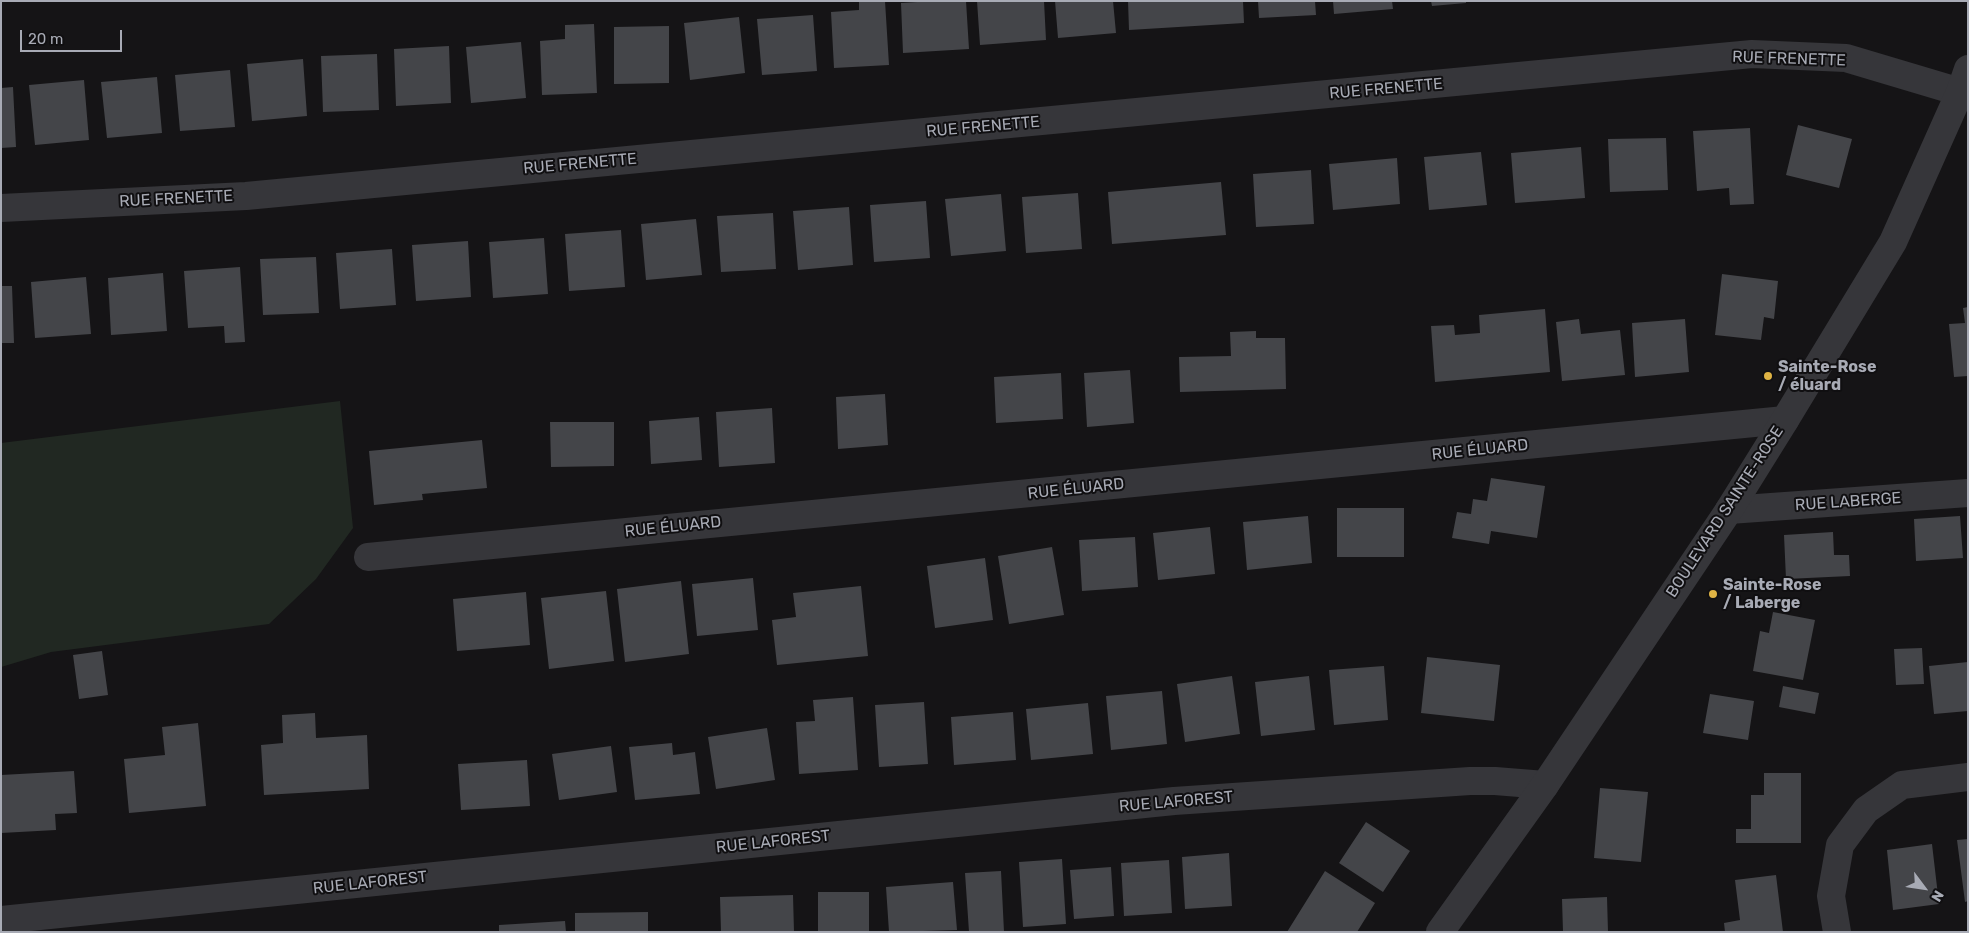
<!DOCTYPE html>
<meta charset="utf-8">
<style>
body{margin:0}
#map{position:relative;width:1969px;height:933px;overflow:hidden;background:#151416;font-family:Rubik,sans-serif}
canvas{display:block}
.frame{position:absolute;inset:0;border:2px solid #a8abb5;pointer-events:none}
.north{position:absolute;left:1899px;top:863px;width:50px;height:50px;-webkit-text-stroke:4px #100f11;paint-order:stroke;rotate:121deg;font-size:14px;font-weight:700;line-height:20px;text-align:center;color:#a8abb5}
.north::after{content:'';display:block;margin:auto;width:18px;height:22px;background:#a8abb5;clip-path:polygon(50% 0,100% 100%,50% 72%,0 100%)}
.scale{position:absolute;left:20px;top:30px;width:102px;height:22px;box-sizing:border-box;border:2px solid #a8abb5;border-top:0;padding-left:6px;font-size:15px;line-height:18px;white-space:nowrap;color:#a8abb5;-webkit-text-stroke:4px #100f11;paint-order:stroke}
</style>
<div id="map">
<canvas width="1969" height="933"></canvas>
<div class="frame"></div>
<div class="north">N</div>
<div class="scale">20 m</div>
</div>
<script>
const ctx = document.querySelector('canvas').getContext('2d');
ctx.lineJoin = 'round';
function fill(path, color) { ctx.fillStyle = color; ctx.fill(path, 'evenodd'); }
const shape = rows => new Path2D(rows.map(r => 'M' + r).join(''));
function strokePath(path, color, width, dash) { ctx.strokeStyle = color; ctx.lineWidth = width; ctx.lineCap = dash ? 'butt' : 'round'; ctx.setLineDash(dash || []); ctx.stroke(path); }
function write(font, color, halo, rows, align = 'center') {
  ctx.font = font + ' Rubik,sans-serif'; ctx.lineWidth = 4; ctx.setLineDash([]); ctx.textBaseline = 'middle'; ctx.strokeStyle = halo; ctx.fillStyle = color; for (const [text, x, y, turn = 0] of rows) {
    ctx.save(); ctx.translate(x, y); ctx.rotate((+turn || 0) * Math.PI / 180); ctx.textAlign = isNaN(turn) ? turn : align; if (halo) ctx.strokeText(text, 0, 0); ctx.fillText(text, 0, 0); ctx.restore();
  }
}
fill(shape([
 [340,401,353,528,316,579,269,624,51,652,1,667,1,443]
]), '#212822');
fill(shape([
 [859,1,885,1,889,65,834,68,831,12,859,10],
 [933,1,966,1,969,49,903,53,901,3],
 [977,1,1044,1,1046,40,980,45],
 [1055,1,1113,1,1116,33,1058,38],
 [1128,1,1243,1,1244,23,1129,30],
 [1258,1,1315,1,1316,15,1259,18],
 [1333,1,1392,1,1393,9,1334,14],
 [1431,1,1466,1,1466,3,1432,6],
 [813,15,817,71,762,75,757,19],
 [739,17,745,73,690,80,684,23],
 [594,24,597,93,542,95,540,41,565,39,565,25],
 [669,26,669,83,614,84,614,27],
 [521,42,526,98,471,103,466,47],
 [449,46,451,103,396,106,394,49],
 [377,54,379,110,323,112,321,56],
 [303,59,307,116,252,121,247,64],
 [230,70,235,127,180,131,175,75],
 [157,77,162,133,107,138,101,82],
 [84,80,89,140,35,145,29,85],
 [13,87,16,147,1,148,1,88],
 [1798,125,1852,139,1839,188,1786,175],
 [1750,128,1754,204,1730,205,1729,188,1697,191,1693,131],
 [1666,138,1668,190,1610,192,1608,139],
 [1581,147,1585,198,1515,203,1511,153],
 [1481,152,1487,205,1429,210,1424,157],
 [1397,158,1400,204,1333,210,1329,164],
 [1311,170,1314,224,1256,227,1253,174],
 [1221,182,1226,235,1112,244,1108,192],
 [1078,193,1082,249,1026,253,1022,197],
 [1001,194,1006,251,951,256,945,199],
 [926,201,930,258,874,262,870,205],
 [849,207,853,265,798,270,793,211],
 [773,213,776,269,721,272,717,216],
 [696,219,702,275,646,280,641,224],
 [621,230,625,287,569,291,565,234],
 [544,238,548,294,493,298,489,242],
 [468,241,471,297,416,301,412,245],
 [392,249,396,305,340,309,336,253],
 [316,257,319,313,263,315,260,259],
 [240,267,245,342,225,343,224,326,188,328,184,271],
 [163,273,167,331,111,335,108,278],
 [1722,274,1778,281,1774,319,1764,317,1761,340,1715,335],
 [86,277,91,334,35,338,31,282],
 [1,286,12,286,14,343,1,343],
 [1968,307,1968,376,1954,377,1949,324,1965,323,1963,308],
 [1545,309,1550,372,1435,382,1431,326,1454,325,1455,335,1480,333,1479,315],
 [1579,319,1581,334,1620,330,1625,375,1562,381,1556,322],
 [1685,319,1689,372,1635,377,1632,323],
 [1256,331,1256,338,1285,338,1286,389,1180,392,1179,357,1231,356,1230,332],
 [1130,370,1134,423,1087,427,1084,373],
 [1061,373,1063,419,996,423,994,377],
 [885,394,888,445,838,449,836,397],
 [772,408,775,463,719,467,716,412],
 [699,417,702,460,651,464,649,421],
 [550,422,614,422,614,466,551,467],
 [482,440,487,488,422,494,423,500,374,505,369,451],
 [1491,478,1545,486,1537,538,1491,531,1489,544,1452,538,1457,512,1471,514,1473,499,1487,501],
 [1337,508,1404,508,1404,557,1337,557],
 [1308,516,1312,563,1247,570,1243,522],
 [1960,516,1963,558,1916,561,1914,519],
 [1210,527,1215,574,1158,580,1153,533],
 [1833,532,1834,555,1849,555,1850,576,1786,579,1784,535],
 [1135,537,1138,587,1082,591,1079,540],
 [1052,547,1064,615,1009,624,998,556],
 [985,558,993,620,935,628,927,566],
 [753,578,758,630,697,636,692,584],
 [681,581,689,654,625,662,617,589],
 [861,586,868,656,777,665,772,620,796,617,793,593],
 [606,591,614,661,549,669,541,598],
 [526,592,530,645,457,651,453,599],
 [1773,612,1815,620,1803,680,1753,671,1760,631,1769,633],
 [1922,648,1924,684,1896,685,1894,649],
 [102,651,108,695,79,699,73,655],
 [1427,657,1500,665,1494,721,1421,713],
 [1968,662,1968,711,1934,714,1929,666],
 [1384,666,1388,720,1334,725,1329,670],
 [1232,676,1240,734,1185,742,1177,684],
 [1309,676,1315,730,1261,736,1255,682],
 [1783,686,1819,693,1815,714,1779,707],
 [1162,691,1167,744,1111,750,1106,696],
 [1710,694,1754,701,1748,740,1703,733],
 [853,697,858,770,799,774,796,722,815,721,813,700],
 [924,702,928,764,879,767,875,705],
 [1088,703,1093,754,1031,760,1026,709],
 [1013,712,1016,760,954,765,951,717],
 [315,713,316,738,367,735,369,789,264,795,261,745,283,743,282,715],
 [198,723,206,806,129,813,124,759,165,755,162,727],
 [767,728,775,780,716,789,708,737],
 [672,743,673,755,695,752,700,794,635,800,629,747],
 [611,746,617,792,559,800,552,754],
 [527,760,530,806,461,810,458,764],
 [74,771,77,813,55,814,56,830,1,833,1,775],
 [1764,773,1801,773,1801,843,1736,843,1736,829,1751,829,1751,795,1764,795],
 [1600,788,1648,792,1641,862,1594,858],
 [1366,822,1410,851,1383,892,1339,863],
 [1968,839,1968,901,1965,902,1957,840],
 [1932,844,1939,904,1893,910,1887,850],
 [1229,853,1232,906,1185,909,1182,857],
 [1062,859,1066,924,1023,927,1019,862],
 [1169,860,1172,913,1124,916,1121,863],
 [1111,867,1114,916,1074,919,1070,870],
 [1001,871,1004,932,969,932,965,873],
 [1325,871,1375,903,1357,932,1287,932],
 [1776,875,1783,932,1725,932,1724,923,1740,920,1735,880],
 [953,882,957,930,889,932,886,887],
 [818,892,869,892,869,932,818,932],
 [793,895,794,932,721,932,720,897],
 [1607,897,1608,932,1563,932,1562,899],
 [648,912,648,932,575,932,575,913],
 [565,921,566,932,499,932,499,925]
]), '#444549');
strokePath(shape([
 [1,208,246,196,1752,54,1846,58,1960,92],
 [1729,510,1968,493],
 [368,557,1785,420],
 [1,920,1174,801,1470,781,1495,781,1545,785],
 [1837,932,1831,896,1840,845,1866,810,1902,785,1968,777]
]), '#36363a', 28);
strokePath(shape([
 [1440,932,1545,785,1729,510,1785,420,1893,242,1960,92,1968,69]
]), '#36363a', 28);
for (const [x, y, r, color] of [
 [1768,376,5,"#deb344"],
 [1713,594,5,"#deb344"]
]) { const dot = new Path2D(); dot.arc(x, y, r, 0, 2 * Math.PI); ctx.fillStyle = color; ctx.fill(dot); strokePath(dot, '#100f11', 2); }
write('16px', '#a8abb5', '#100f11', [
 ["RUE FRENETTE",1789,59,2],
 ["RUE FRENETTE",1386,89,-5],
 ["RUE FRENETTE",983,127,-5],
 ["RUE FRENETTE",580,164,-5],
 ["RUE FRENETTE",176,199,-3],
 ["RUE ÉLUARD",1480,450,-6],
 ["RUE ÉLUARD",1076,489,-6],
 ["RUE LABERGE",1848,502,-4],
 ["BOULEVARD SAINTE-ROSE",1725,512,-57],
 ["RUE ÉLUARD",673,527,-6],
 ["RUE LAFOREST",1176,802,-5],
 ["RUE LAFOREST",773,842,-6],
 ["RUE LAFOREST",370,883,-6]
]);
write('bold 16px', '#a8abb5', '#100f11', [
 ["Sainte-Rose",1778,367],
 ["/ éluard",1778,385],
 ["Sainte-Rose",1723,585],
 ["/ Laberge",1723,603]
], 'left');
</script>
